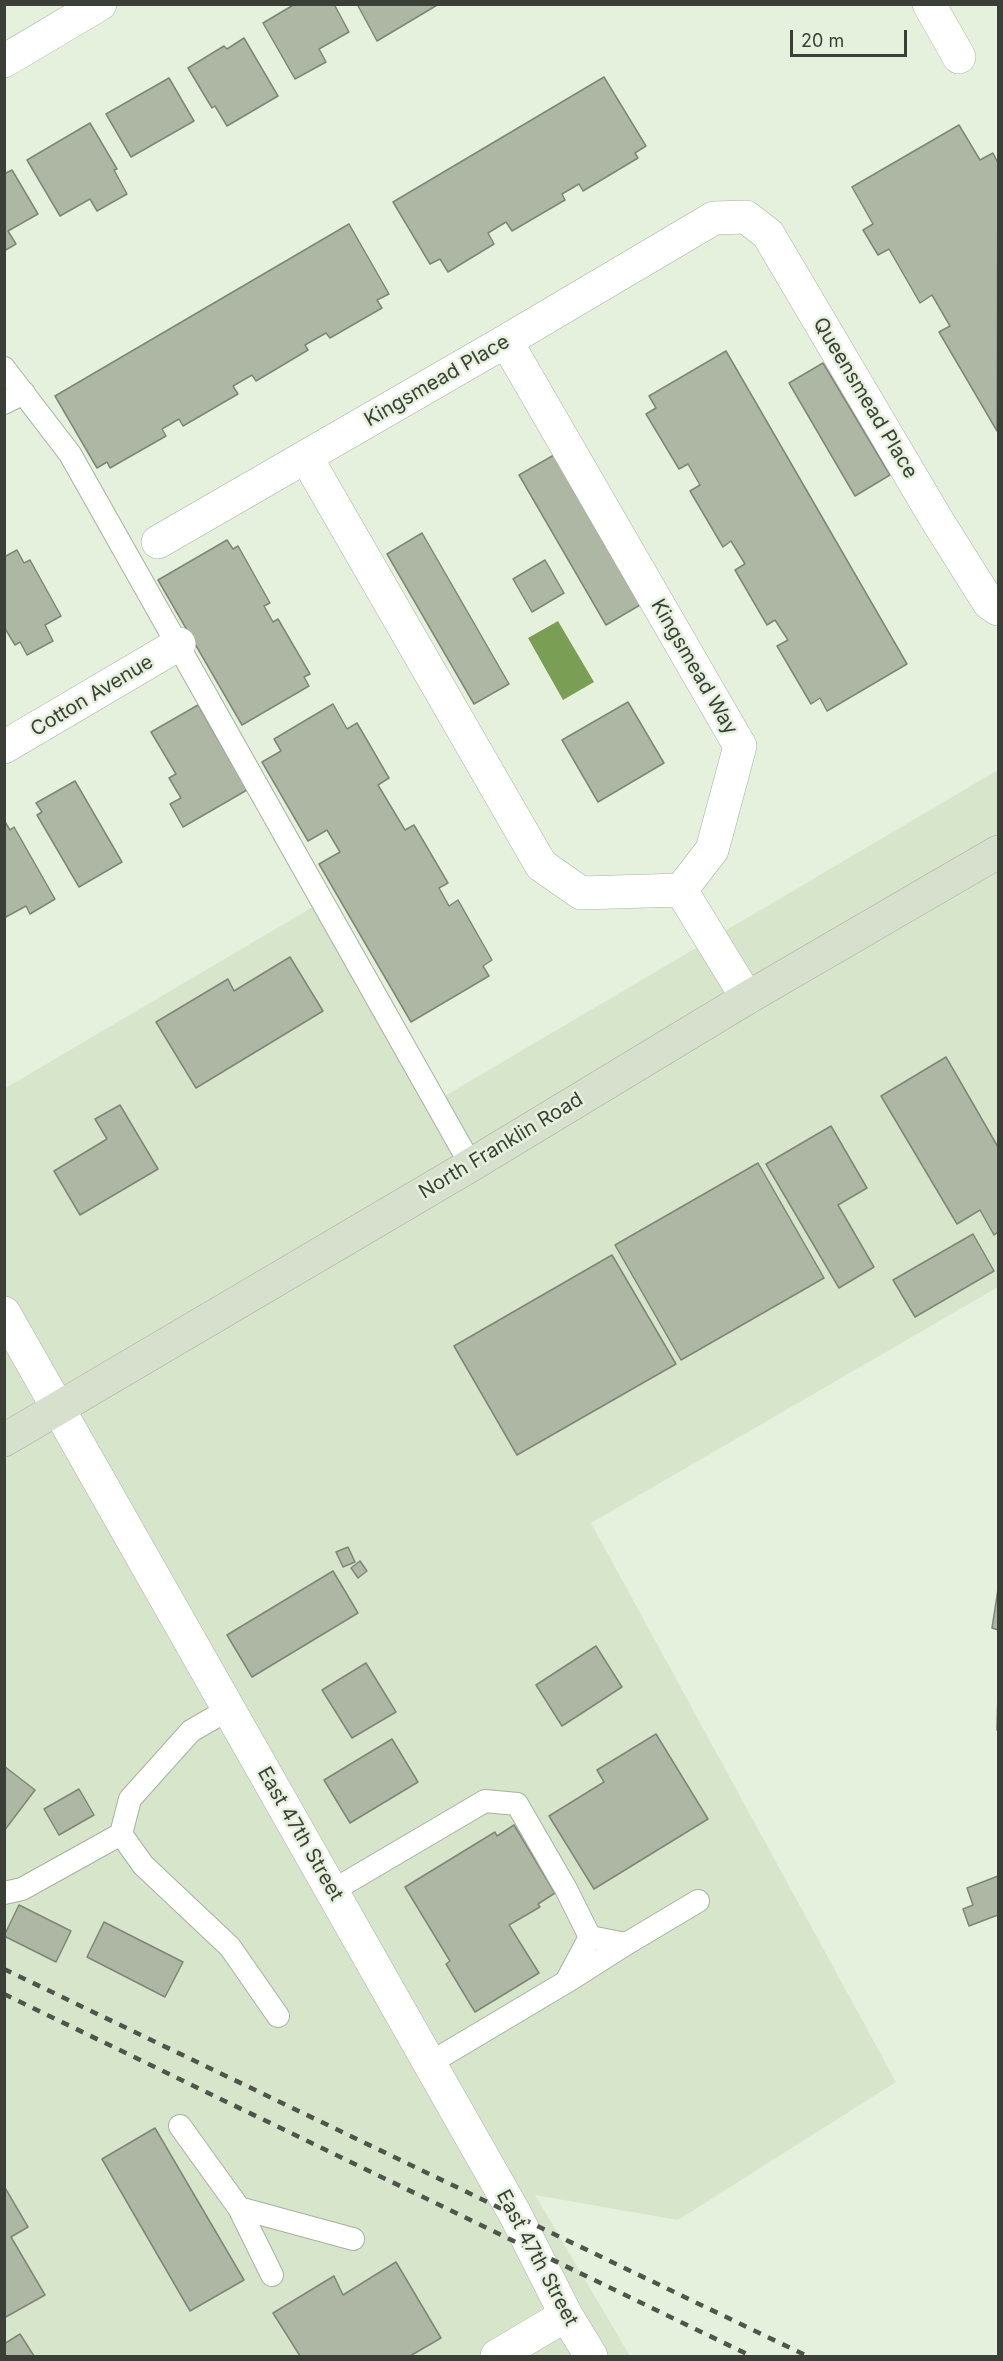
<!DOCTYPE html>
<style>
body{margin:0}
#map{position:relative;width:1003px;height:2361px;overflow:hidden;background:#e6f1dd;font-family:Inter,sans-serif}
canvas{display:block}
.frame{position:absolute;inset:0;border:6px solid #3a3f37;pointer-events:none}
.scale{position:absolute;left:790px;top:30px;width:117px;height:27px;box-sizing:border-box;border:3px solid #3a3f37;border-top:0;padding-left:8px;font-size:18px;line-height:21px;white-space:nowrap;color:#3a3f37;-webkit-text-stroke:4px #e6f1dd;paint-order:stroke}
</style>
<div id="map">
<canvas width="1003" height="2361"></canvas>
<div class="frame"></div>
<div class="scale">20 m</div>
</div>
<script>
const ctx = document.querySelector('canvas').getContext('2d');
ctx.lineJoin = 'round';
function fill(path, color) { ctx.fillStyle = color; ctx.fill(path, 'evenodd'); }
const shape = rows => new Path2D(rows.map(r => 'M' + r).join(''));
function strokePath(path, color, width, dash) { ctx.strokeStyle = color; ctx.lineWidth = width; ctx.lineCap = dash ? 'butt' : 'round'; ctx.setLineDash(dash || []); ctx.stroke(path); }
function write(font, color, halo, rows, align = 'center') {
  ctx.font = font + ' Inter,sans-serif'; ctx.lineWidth = 5; ctx.setLineDash([]); ctx.textBaseline = 'middle'; ctx.strokeStyle = halo; ctx.fillStyle = color; for (const [text, x, y, turn = 0] of rows) {
    ctx.save(); ctx.translate(x, y); ctx.rotate((+turn || 0) * Math.PI / 180); ctx.textAlign = isNaN(turn) ? turn : align; if (halo) ctx.strokeText(text, 0, 0); ctx.fillText(text, 0, 0); ctx.restore();
  }
}
fill(shape([
 [998,770,998,1287,591,1523,896,2082,678,2220,535,2195,630,2356,5,2356,4,1089,311,908,325,905,438,1100]
]), '#d7e5cb');
fill(shape([
 [558,621,594,682,563,700,528,638]
]), '#7a9f54');
const building = shape([
 [295,4,334,4,349,32,319,49,326,62,295,79,263,23,295,4],
 [357,4,439,4,377,41,357,4],
 [244,38,278,96,227,126,215,106,212,108,188,68,224,46,227,49,244,38],
 [604,77,646,146,635,153,638,158,583,191,579,184,562,194,565,200,512,231,506,222,488,233,494,244,448,272,440,259,430,264,393,202,604,77],
 [169,78,194,121,131,157,106,114,169,78],
 [90,123,117,169,114,170,127,194,97,211,90,199,60,216,27,160,90,123],
 [959,125,980,160,993,153,998,163,997,431,939,332,950,326,932,295,920,303,889,249,878,255,863,230,873,224,852,187,959,125],
 [12,170,38,214,8,231,16,244,4,251,4,174,12,170],
 [349,224,389,294,377,300,382,308,330,338,326,333,305,345,308,350,256,381,252,375,233,386,238,394,183,426,179,419,162,429,166,436,110,468,107,462,97,468,55,396,349,224],
 [726,351,907,664,827,711,820,698,811,704,777,646,788,640,775,620,767,625,735,570,745,564,731,541,723,547,690,491,700,485,688,464,679,469,646,414,656,408,649,396,726,351],
 [823,363,890,475,855,496,789,383,823,363],
 [554,455,640,605,606,625,519,475,554,455],
 [422,533,509,684,474,704,387,554,422,533],
 [227,540,233,549,238,546,270,603,264,606,273,622,278,619,310,674,304,677,309,686,242,725,158,580,227,540],
 [17,550,24,563,30,560,61,616,45,625,53,641,27,655,20,642,15,645,4,627,4,557,17,550],
 [545,560,564,593,532,612,513,579,545,560],
 [628,702,664,763,598,802,562,740,628,702],
 [333,704,347,729,357,723,389,778,378,785,405,830,414,825,448,883,439,888,449,906,458,900,492,960,483,966,489,976,411,1022,319,864,340,852,327,830,308,841,262,762,281,751,274,739,333,704],
 [198,705,247,790,183,827,170,804,181,798,169,778,176,774,151,732,198,705],
 [75,781,122,862,79,887,37,815,42,812,36,803,75,781],
 [4,820,10,830,14,827,55,899,30,914,26,906,4,918,4,820],
 [290,957,323,1011,196,1088,156,1022,228,979,234,991,290,957],
 [946,1057,998,1147,998,1232,994,1235,980,1210,957,1224,881,1096,946,1057],
 [120,1105,158,1169,80,1215,54,1171,107,1139,95,1119,120,1105],
 [831,1126,867,1188,838,1205,874,1267,839,1288,766,1164,831,1126],
 [758,1163,824,1278,681,1360,615,1245,758,1163],
 [973,1234,994,1271,915,1317,893,1280,973,1234],
 [612,1255,676,1364,517,1455,454,1346,612,1255],
 [348,1547,355,1562,343,1567,336,1552,348,1547],
 [360,1561,367,1571,358,1578,351,1568,360,1561],
 [333,1571,358,1613,252,1677,227,1635,333,1571],
 [998,1589,998,1630,992,1628,998,1589],
 [596,1646,622,1687,562,1726,536,1685,596,1646],
 [366,1663,396,1712,352,1738,322,1690,366,1663],
 [998,1692,998,1730,997,1730,998,1692],
 [656,1734,708,1819,594,1889,549,1816,604,1782,597,1770,656,1734],
 [392,1739,418,1782,350,1823,324,1780,392,1739],
 [4,1766,35,1790,4,1831,4,1766],
 [79,1789,94,1815,59,1835,44,1809,79,1789],
 [514,1825,555,1893,538,1904,540,1907,509,1925,539,1973,475,2012,446,1964,450,1961,405,1887,495,1832,497,1836,514,1825],
 [998,1876,998,1915,969,1926,963,1909,973,1905,967,1888,998,1876],
 [19,1905,71,1931,56,1962,4,1936,19,1905],
 [104,1922,183,1962,165,1997,87,1957,104,1922],
 [155,2128,244,2280,190,2311,102,2159,155,2128],
 [4,2186,28,2227,11,2237,45,2295,4,2318,4,2186],
 [396,2262,441,2338,410,2356,300,2356,273,2313,334,2276,343,2295,396,2262],
 [20,2334,34,2356,4,2356,4,2344,20,2334]
]);
fill(building, '#adb7a4');
strokePath(building, '#7e8776', 1.5);
const service = shape([
 [4,368,70,454,471,1165],
 [4,403,24,393],
 [229,1709,191,1731,130,1799,121,1834,143,1865,230,1947,278,2016],
 [332,1891,485,1801,517,1804,566,1889,590,1937,566,1982,430,2063],
 [4,1893,22,1889,121,1834],
 [626,1944,698,1901],
 [568,1981,626,1944,590,1937],
 [180,2126,239,2208],
 [272,2275,239,2208,353,2239]
]);
const minor = shape([
 [929,4,959,57],
 [4,61,100,4],
 [506,341,740,746,712,850,681,890,747,998],
 [306,457,541,865,581,893,681,890],
 [158,542,506,341,714,218,746,217,768,234,935,517,989,603,998,609],
 [4,747,179,644],
 [4,1313,515,2214,566,2315,591,2356],
 [497,2356,566,2315]
]);
const secondary = shape([
 [4,1440,471,1165,747,998,998,852]
]);
strokePath(service, '#a7b19e', 24);
strokePath(minor, '#a7b19e', 34);
strokePath(secondary, '#a7b19e', 34);
strokePath(service, '#fff', 22);
strokePath(minor, '#fff', 33);
strokePath(secondary, '#d6e0cd', 33);
strokePath(shape([
 [4,1969,807,2356],
 [4,1994,751,2356]
]), '#4f554b', 4.5, [8, 8]);
write('20px', '#3a3f37', '#e6f1dd', [
 ["Kingsmead Place",437,381,-30],
 ["Queensmead Place",865,398,59],
 ["Kingsmead Way",694,667,60],
 ["Cotton Avenue",92,696,-31],
 ["North Franklin Road",501,1146,-31],
 ["East 47th Street",300,1834,60],
 ["East 47th Street",537,2258,62]
]);
</script>
